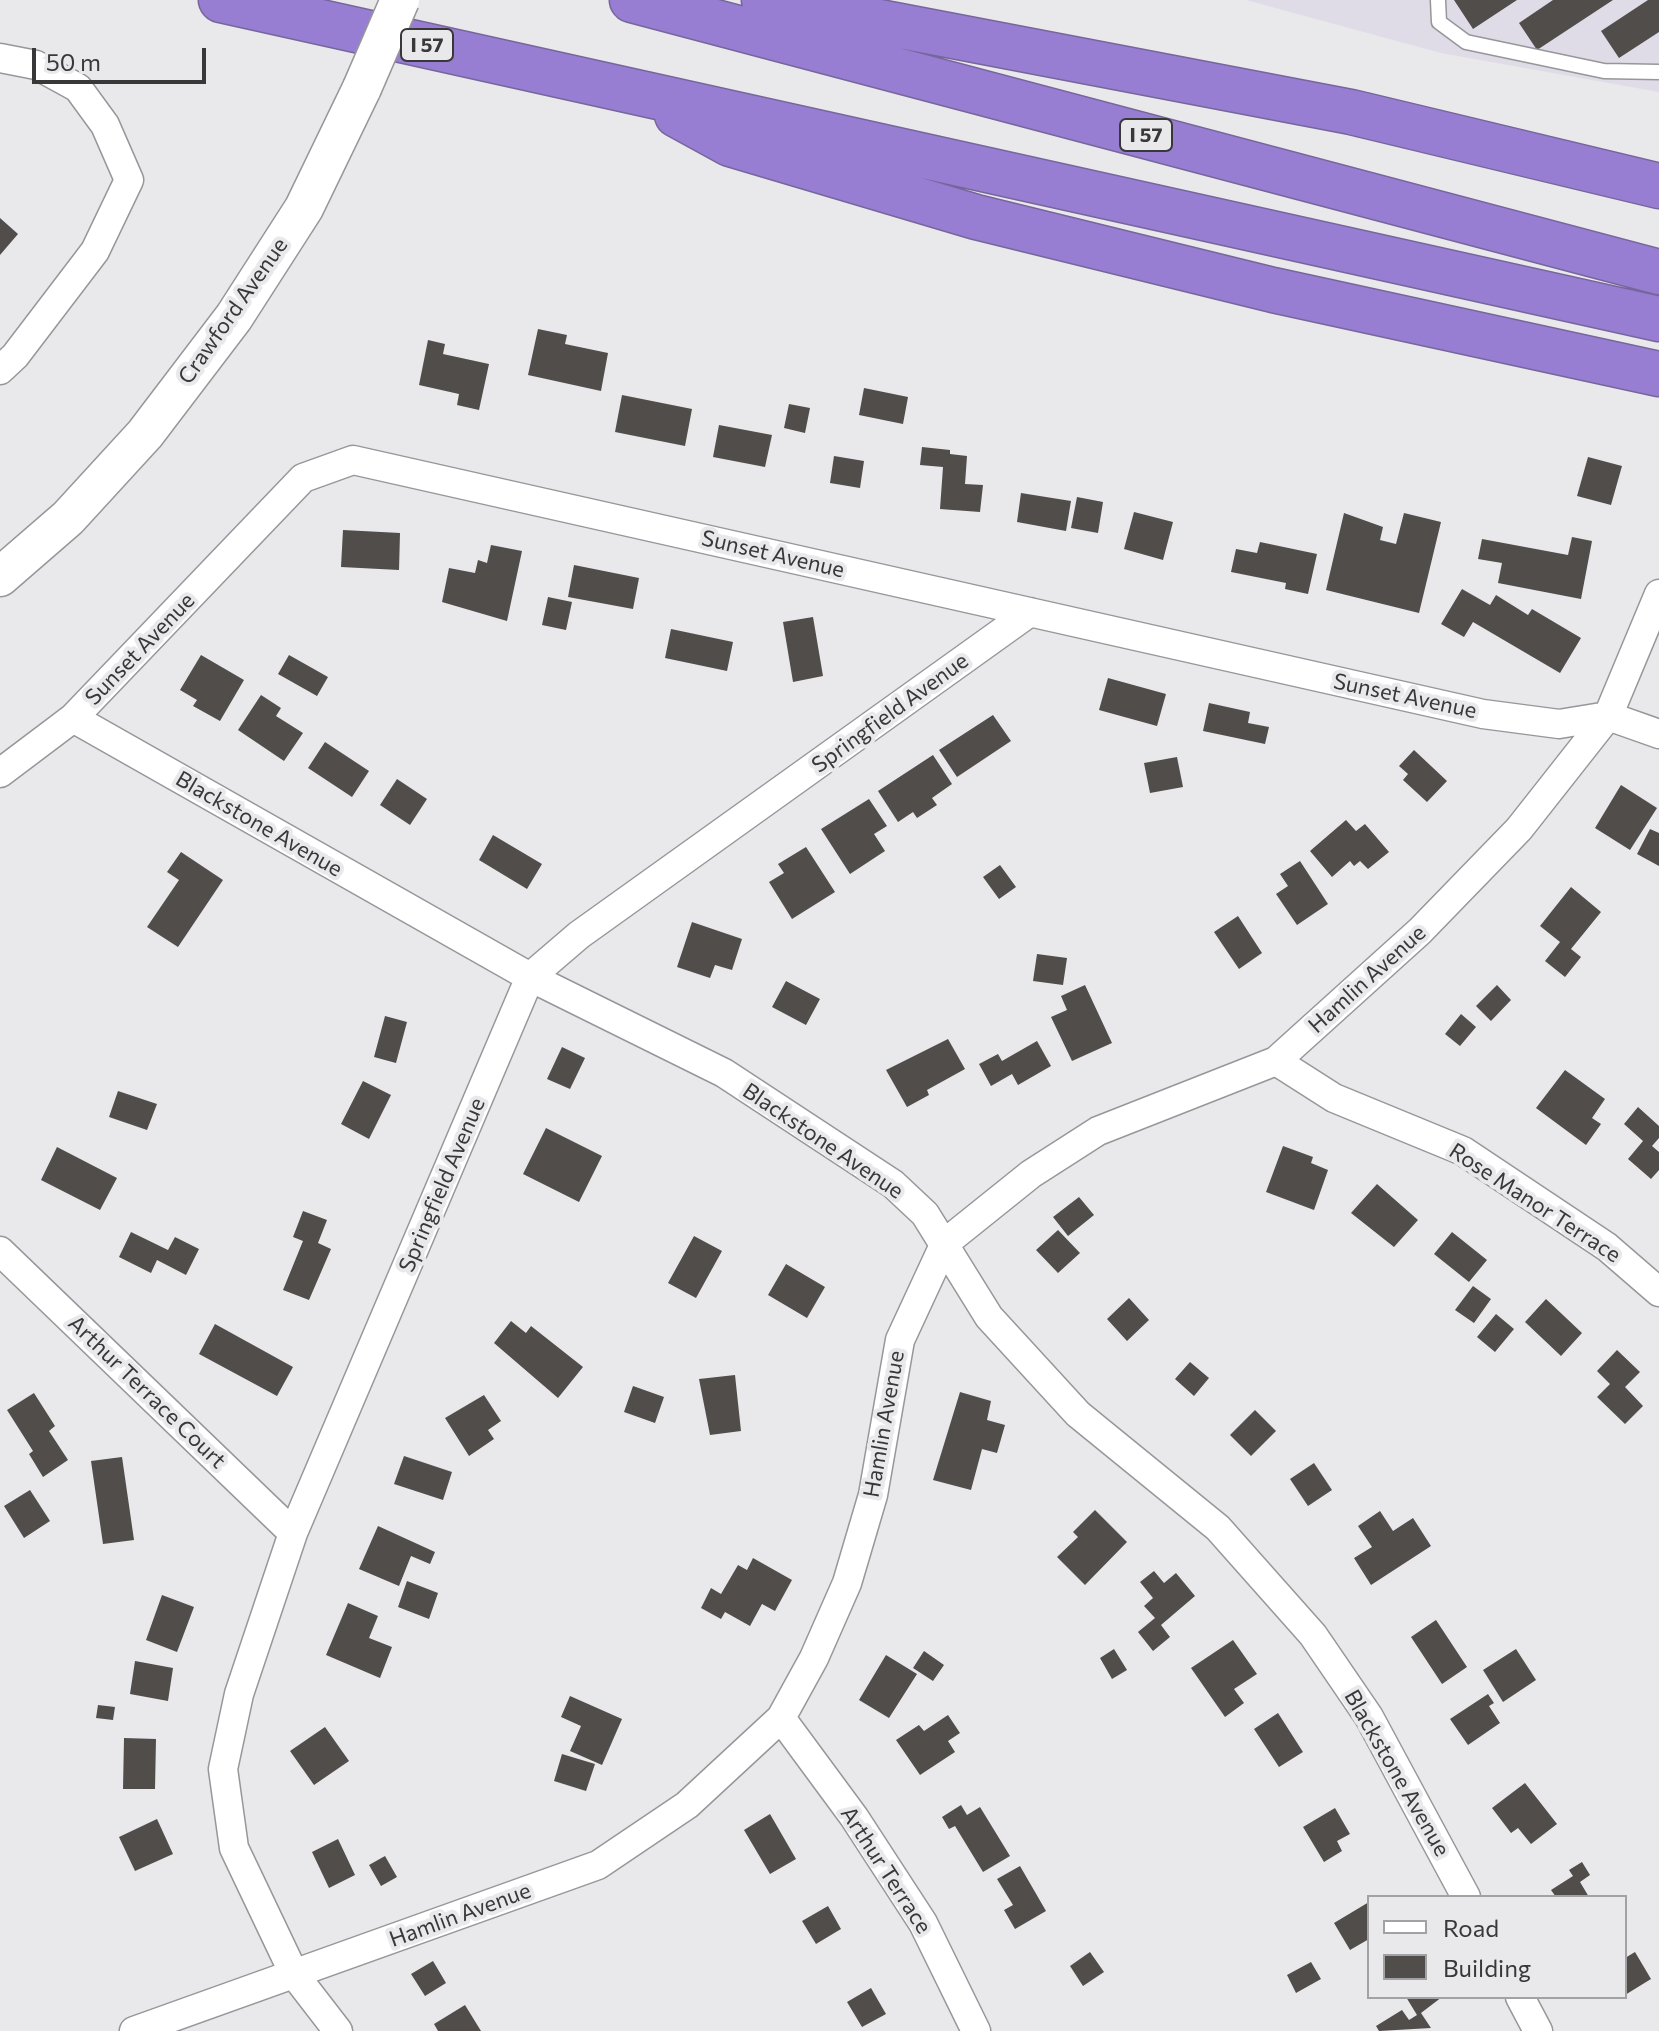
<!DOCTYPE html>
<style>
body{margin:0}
#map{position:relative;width:1659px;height:2031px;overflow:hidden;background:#e9e8eb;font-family:Commissioner,sans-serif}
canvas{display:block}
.legend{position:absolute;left:1367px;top:1895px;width:260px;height:104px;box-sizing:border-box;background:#e9e8eb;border:2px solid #a2a2a4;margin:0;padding:10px 14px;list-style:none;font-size:24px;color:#383839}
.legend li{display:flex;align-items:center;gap:16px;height:40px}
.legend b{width:40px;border:2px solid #a2a2a4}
.scale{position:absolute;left:32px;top:48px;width:174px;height:36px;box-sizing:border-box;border:4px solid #383839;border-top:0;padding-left:10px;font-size:24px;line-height:28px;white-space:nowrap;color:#383839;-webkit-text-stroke:6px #e9e8eb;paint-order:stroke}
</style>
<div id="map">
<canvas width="1659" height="2031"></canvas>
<ul class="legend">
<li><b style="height:10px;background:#fff"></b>Road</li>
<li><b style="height:22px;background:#504d4b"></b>Building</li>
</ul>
<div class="scale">50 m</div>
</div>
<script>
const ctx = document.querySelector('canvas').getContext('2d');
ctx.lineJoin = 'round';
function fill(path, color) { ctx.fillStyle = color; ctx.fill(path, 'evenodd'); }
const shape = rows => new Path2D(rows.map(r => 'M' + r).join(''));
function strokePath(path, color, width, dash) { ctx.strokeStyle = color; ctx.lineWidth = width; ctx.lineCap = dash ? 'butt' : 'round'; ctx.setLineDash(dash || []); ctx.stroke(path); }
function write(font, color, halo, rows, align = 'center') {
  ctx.font = font + ' Commissioner,sans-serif'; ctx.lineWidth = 8; ctx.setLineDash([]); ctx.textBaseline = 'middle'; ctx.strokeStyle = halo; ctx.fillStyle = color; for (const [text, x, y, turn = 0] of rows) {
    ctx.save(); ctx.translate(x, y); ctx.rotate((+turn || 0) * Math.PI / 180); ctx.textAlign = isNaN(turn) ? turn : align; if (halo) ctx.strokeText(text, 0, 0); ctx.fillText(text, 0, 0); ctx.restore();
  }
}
fill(shape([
 [1246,0,1659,0,1659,92,1441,53]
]), '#dfdce7');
fill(shape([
 [1454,0,1517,0,1473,29],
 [1553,0,1613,0,1537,50,1519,23],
 [1648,0,1659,0,1659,32,1619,58,1601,31],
 [0,218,18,234,0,255],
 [538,329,567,335,565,344,608,353,601,391,528,375],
 [428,340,445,344,443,354,489,364,479,410,457,405,459,394,419,385],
 [864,388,908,397,903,424,859,415],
 [622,395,692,409,685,446,615,432],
 [789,404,810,408,805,433,784,428],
 [719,425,772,435,765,467,713,457],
 [922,447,950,450,950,454,967,456,965,484,983,485,980,512,940,509,943,467,920,465],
 [834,456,864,461,860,488,830,483],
 [1588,457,1622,466,1611,505,1577,496],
 [1021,493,1071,501,1066,531,1017,522],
 [1077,497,1103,502,1098,533,1071,528],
 [1134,512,1173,522,1163,560,1124,549],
 [1344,513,1383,527,1380,540,1396,544,1404,513,1441,522,1419,613,1326,590],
 [343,530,400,533,399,570,341,567],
 [1572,537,1592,541,1581,599,1498,583,1502,563,1478,559,1482,539,1568,555],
 [1260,542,1317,554,1308,594,1285,589,1286,583,1231,572,1236,549,1257,553],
 [491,545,522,551,507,621,442,602,449,568,475,573,478,560,487,563],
 [574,565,639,578,633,609,568,597],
 [1462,589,1490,605,1496,595,1528,615,1532,609,1581,638,1560,673,1473,622,1464,637,1441,624],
 [548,597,572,602,566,630,542,625],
 [813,617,823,676,793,682,783,622],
 [671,629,733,642,727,671,665,658],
 [201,655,244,680,220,721,193,706,197,700,180,690],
 [289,655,328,677,317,696,278,674],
 [1108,678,1166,694,1157,726,1099,710],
 [261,695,281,708,276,716,303,733,284,761,238,730],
 [1209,703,1250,712,1248,723,1269,727,1265,744,1203,731],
 [993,715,1011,741,957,777,939,750],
 [325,742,369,771,352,797,308,768],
 [1414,750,1447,781,1427,802,1403,780,1408,774,1399,766],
 [933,755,952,784,932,798,937,805,917,818,913,812,898,822,878,791],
 [1177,757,1183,787,1150,793,1144,763],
 [397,779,427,799,410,825,380,805],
 [1621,785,1657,808,1630,850,1595,828],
 [869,799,887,826,874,834,885,851,850,874,821,829],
 [1346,820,1356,831,1365,824,1389,852,1368,869,1360,861,1354,866,1350,861,1332,877,1310,851],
 [1650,829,1659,833,1659,866,1637,854],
 [493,835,542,864,527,889,479,860],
 [806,847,835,892,792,919,769,882,784,873,778,864],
 [181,852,223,880,178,947,147,927,179,880,167,872],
 [1300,861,1328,904,1297,925,1276,894,1288,886,1280,874],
 [1000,865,1016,887,999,899,983,877],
 [1571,887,1601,912,1571,949,1581,957,1565,977,1545,961,1560,942,1540,926],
 [1238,916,1262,953,1239,969,1214,932],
 [692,922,742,939,732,970,715,965,710,978,677,967],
 [1037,954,1067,958,1063,985,1033,981],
 [786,981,820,999,806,1025,772,1007],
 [1085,985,1112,1043,1072,1061,1051,1017,1067,1010,1061,996],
 [1497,985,1511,1000,1491,1021,1476,1006],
 [1461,1014,1476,1027,1460,1046,1445,1034],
 [385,1016,407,1022,396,1063,374,1057],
 [948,1039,965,1069,927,1090,929,1095,907,1107,886,1070],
 [1037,1041,1051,1066,1018,1085,1012,1074,991,1086,979,1064,998,1054,1002,1061],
 [562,1047,585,1058,570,1089,547,1079],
 [1565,1070,1605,1099,1592,1118,1601,1124,1586,1145,1536,1108],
 [363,1081,391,1095,369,1139,341,1124],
 [118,1091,157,1104,147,1130,109,1117],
 [1638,1107,1659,1126,1659,1138,1652,1146,1659,1152,1659,1170,1651,1179,1628,1159,1643,1141,1624,1124],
 [546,1128,602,1156,579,1202,523,1174],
 [1283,1146,1313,1157,1311,1163,1328,1170,1314,1210,1266,1192],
 [57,1147,117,1178,100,1210,41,1180],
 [1377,1184,1418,1220,1394,1247,1351,1213],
 [1079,1197,1094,1215,1068,1236,1053,1217],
 [303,1211,327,1220,318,1243,331,1249,309,1300,283,1290,303,1241,293,1237],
 [1058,1230,1080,1253,1058,1273,1036,1250],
 [131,1232,168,1250,175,1237,199,1249,186,1275,157,1260,151,1273,119,1257],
 [1452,1232,1487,1260,1469,1282,1434,1254],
 [694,1236,722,1251,696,1298,668,1283],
 [786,1264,825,1287,807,1318,768,1295],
 [1473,1286,1491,1299,1474,1323,1455,1310],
 [1129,1298,1149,1320,1127,1341,1107,1319],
 [1546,1299,1582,1333,1561,1356,1525,1322],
 [1496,1314,1514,1329,1495,1352,1477,1337],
 [511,1321,526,1333,531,1326,583,1367,558,1398,494,1343],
 [215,1324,293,1367,277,1396,199,1354],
 [1617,1350,1640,1372,1625,1387,1643,1406,1625,1424,1597,1397,1610,1384,1597,1371],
 [1190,1362,1209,1378,1194,1396,1175,1379],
 [735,1375,741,1431,710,1435,699,1379],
 [633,1386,664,1397,655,1423,624,1412],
 [960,1392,991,1401,987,1420,1005,1425,997,1453,982,1449,971,1490,933,1480],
 [34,1393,55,1426,49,1431,68,1460,43,1477,29,1454,33,1451,7,1410],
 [484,1395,501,1421,488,1430,494,1439,469,1456,445,1418],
 [1255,1410,1276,1431,1251,1456,1230,1435],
 [404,1456,452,1472,443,1500,394,1484],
 [122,1457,134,1540,103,1544,91,1461],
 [1314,1463,1332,1490,1308,1506,1290,1479],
 [30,1490,50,1521,24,1538,4,1506],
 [1095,1510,1127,1542,1085,1585,1057,1557,1078,1537,1073,1532],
 [1380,1511,1393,1531,1413,1518,1431,1546,1371,1585,1354,1558,1372,1547,1358,1526],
 [378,1526,435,1552,430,1564,411,1556,399,1586,359,1569],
 [753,1558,792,1580,775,1611,762,1604,750,1626,725,1612,721,1619,701,1608,711,1588,721,1594,738,1565,747,1570],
 [1154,1571,1164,1583,1176,1573,1195,1596,1161,1625,1170,1637,1153,1651,1138,1632,1155,1618,1144,1606,1153,1598,1140,1582],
 [407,1581,438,1593,429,1619,398,1607],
 [162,1595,194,1607,177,1652,146,1640],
 [348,1603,378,1616,369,1638,392,1647,380,1678,326,1655],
 [1436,1620,1467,1667,1442,1684,1411,1637],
 [1233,1640,1257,1674,1234,1689,1244,1703,1225,1717,1191,1668],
 [1114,1649,1127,1670,1112,1679,1100,1658],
 [1516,1649,1536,1680,1503,1702,1483,1670],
 [924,1651,944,1665,933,1681,913,1668],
 [886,1655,917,1674,889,1718,859,1700],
 [135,1661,173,1668,168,1701,130,1694],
 [1488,1694,1494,1703,1489,1706,1500,1723,1468,1745,1450,1719],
 [570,1696,622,1719,602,1765,570,1751,581,1726,561,1717],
 [98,1705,115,1707,113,1720,96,1718],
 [1278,1713,1303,1752,1279,1767,1254,1729],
 [948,1715,960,1733,948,1741,955,1752,920,1775,896,1740,919,1725,924,1731],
 [325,1727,349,1761,314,1785,290,1751],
 [124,1738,156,1739,155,1789,123,1789],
 [562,1754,595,1764,586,1791,554,1781],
 [1525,1783,1557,1824,1531,1844,1518,1828,1511,1833,1492,1808],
 [961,1805,967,1815,980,1807,1010,1856,983,1872,955,1826,949,1829,942,1817],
 [1335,1808,1350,1834,1337,1841,1342,1851,1324,1862,1303,1827],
 [770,1814,796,1859,770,1874,744,1830],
 [157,1819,173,1854,135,1871,119,1837],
 [338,1839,355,1875,329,1888,312,1852],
 [385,1856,397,1877,381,1886,369,1865],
 [1582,1862,1590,1875,1580,1882,1589,1897,1556,1897,1551,1890,1573,1876,1569,1870],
 [1020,1866,1046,1911,1015,1929,1004,1910,1013,1905,997,1879],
 [1369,1902,1369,1939,1350,1950,1334,1923],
 [828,1906,841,1929,816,1944,802,1921],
 [1090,1952,1104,1972,1083,1986,1070,1966],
 [1635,1952,1651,1979,1625,1995,1625,1958],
 [433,1961,446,1983,425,1996,411,1974],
 [1311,1962,1321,1979,1296,1993,1287,1975],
 [871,1988,886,2014,862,2027,847,2002],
 [1406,1997,1442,1997,1421,2013,1431,2028,1379,2031,1376,2026,1402,2010,1409,2020,1417,2015],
 [465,2005,481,2031,438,2031,434,2024]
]), '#504d4b');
const service = shape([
 [1438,0,1439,22,1466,42,1604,71,1659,72]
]);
const minor = shape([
 [0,58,36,65,78,88,105,125,129,180,95,251,15,356,0,370],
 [73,718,530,977,724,1073,893,1184,925,1214,989,1317,1078,1414,1218,1528,1313,1635,1369,1717,1466,1897],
 [0,773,73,718,303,478,353,460,1483,714,1559,724,1608,716,1659,734],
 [1276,1061,1334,1098,1463,1151,1607,1247,1659,1292],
 [0,1251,293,1533],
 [781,1718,854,1817,923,1923,976,2031],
 [1520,1997,1538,2031],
 [134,2031,598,1865,687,1805,781,1718,814,1658,847,1583,873,1495,900,1340,945,1243,1031,1174,1098,1131,1276,1061,1420,931,1519,829,1608,716,1659,594],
 [338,2031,294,1974,234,1848,223,1769,239,1694,293,1533,530,977,579,935,1030,612]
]);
const secondary = shape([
 [0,577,68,518,145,434,234,317,304,208,362,88]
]);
const motorway = shape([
 [221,0,1659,319],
 [632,0,1659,272],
 [764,0,1351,112,1659,186],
 [677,115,730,144,976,217,1273,290,1659,374]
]);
strokePath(service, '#97969a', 17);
strokePath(minor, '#97969a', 31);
strokePath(secondary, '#97969a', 41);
strokePath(motorway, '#76669c', 47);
strokePath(service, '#fff', 14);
strokePath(minor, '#fff', 28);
strokePath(secondary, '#fff', 38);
strokePath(motorway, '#977ed2', 44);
const secondaryBridge = shape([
 [362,88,400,0]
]);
strokePath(secondaryBridge, '#97969a', 41, []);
strokePath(secondaryBridge, '#fff', 38);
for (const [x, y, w] of [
 [427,45,52],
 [1146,135,52]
]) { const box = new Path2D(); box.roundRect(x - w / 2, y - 16, w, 32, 6); ctx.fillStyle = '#e9e8eb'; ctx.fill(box); strokePath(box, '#383839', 2); }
write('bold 20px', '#383839', null, [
 ["I 57",427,45],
 ["I 57",1146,135]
]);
write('22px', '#383839', '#e9e8eb', [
 ["Crawford Avenue",233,311,-55],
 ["Sunset Avenue",773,554,13],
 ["Sunset Avenue",140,649,-46],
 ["Sunset Avenue",1405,696,12],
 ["Springfield Avenue",890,713,-36],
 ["Blackstone Avenue",259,824,30],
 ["Hamlin Avenue",1367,979,-42],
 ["Blackstone Avenue",823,1141,34],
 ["Springfield Avenue",442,1185,-67],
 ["Rose Manor Terrace",1535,1203,33],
 ["Arthur Terrace Court",147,1392,44],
 ["Hamlin Avenue",884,1424,-80],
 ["Blackstone Avenue",1397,1773,60],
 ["Arthur Terrace",886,1870,57],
 ["Hamlin Avenue",460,1915,-20]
]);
</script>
